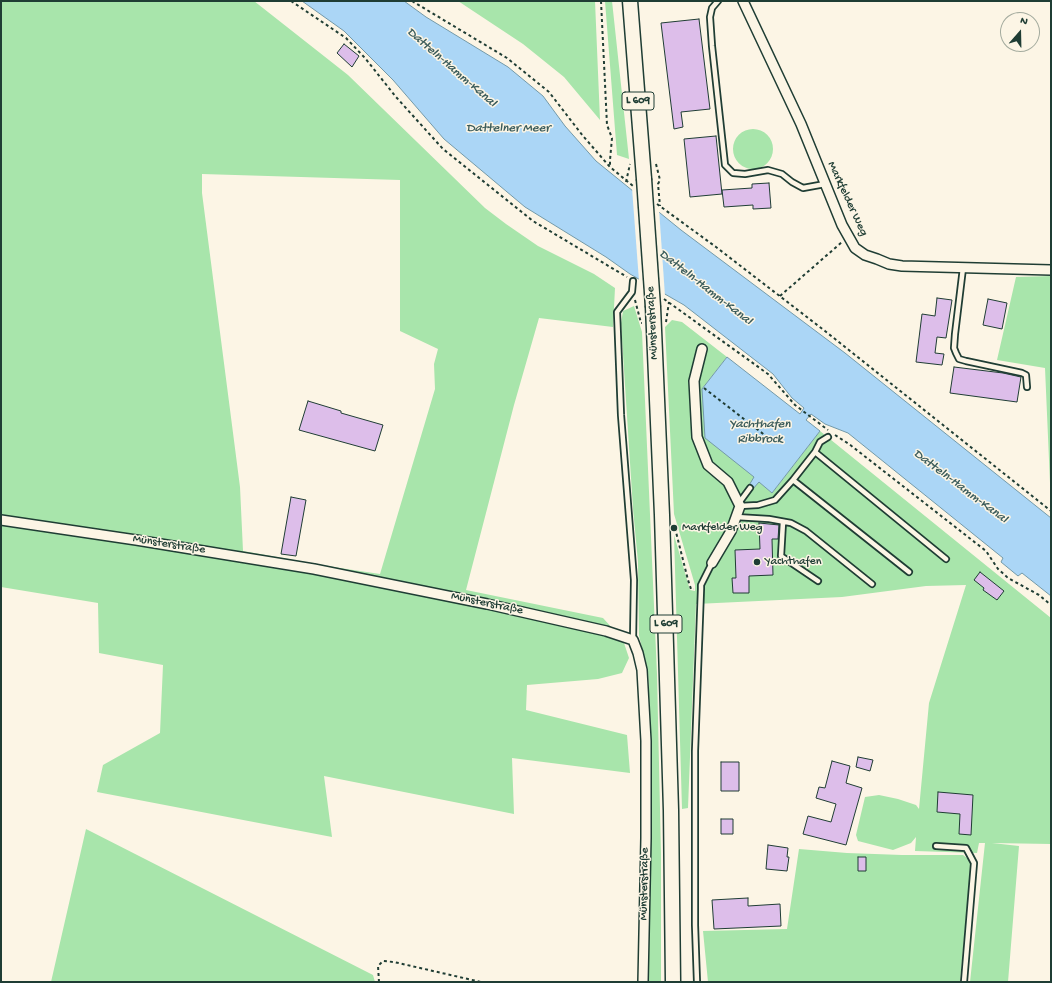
<!DOCTYPE html>
<meta charset="utf-8">
<style>
body{margin:0}
#map{position:relative;width:1052px;height:983px;overflow:hidden;background:#fcf5e5;font-family:"Gochi Hand",sans-serif}
canvas{display:block}
.frame{position:absolute;inset:0;border:2px solid #1f3d34;pointer-events:none}
.north{position:absolute;left:1000px;top:12px;width:40px;height:40px;box-sizing:border-box;background:#fcf5e5;border:1px solid #a4ab9e;border-radius:50%;rotate:20deg;font-size:11px;font-weight:700;line-height:16px;text-align:center;color:#1f3d34}
.north::after{content:'';display:block;margin:auto;width:14px;height:18px;background:#1f3d34;clip-path:polygon(50% 0,100% 100%,50% 72%,0 100%)}
</style>
<div id="map">
<canvas width="1052" height="983"></canvas>
<div class="frame"></div>
<div class="north">N</div>
</div>
<script>
const ctx = document.querySelector('canvas').getContext('2d');
ctx.lineJoin = 'round';
function fill(path, color) { ctx.fillStyle = color; ctx.fill(path, 'evenodd'); }
const shape = rows => new Path2D(rows.map(r => 'M' + r).join(''));
function strokePath(path, color, width, dash) { ctx.strokeStyle = color; ctx.lineWidth = width; ctx.lineCap = dash ? 'butt' : 'round'; ctx.setLineDash(dash || []); ctx.stroke(path); }
function write(font, color, halo, rows, align = 'center') {
  ctx.font = font + ' "Gochi Hand",sans-serif'; ctx.lineWidth = 3; ctx.setLineDash([]); ctx.textBaseline = 'middle'; ctx.strokeStyle = halo; ctx.fillStyle = color; for (const [text, x, y, turn = 0] of rows) {
    ctx.save(); ctx.translate(x, y); ctx.rotate((+turn || 0) * Math.PI / 180); ctx.textAlign = isNaN(turn) ? turn : align; if (halo) ctx.strokeText(text, 0, 0); ctx.fillText(text, 0, 0); ctx.restore();
  }
}
fill(shape([
 [1,1,254,1,348,75,485,208,506,224,538,246,594,274,615,288,613,327,539,318,514,405,466,590,603,618,623,640,629,658,622,673,598,679,527,685,526,710,627,735,630,773,512,758,514,814,324,776,332,837,97,792,103,765,160,733,163,665,99,653,98,603,1,587],
 [202,174,400,180,400,331,438,349,434,364,435,389,380,574,340,568,243,551,240,487,202,193],
 [458,1,595,1,600,120,564,77,523,44],
 [605,1,612,1,629,159,617,155],
 '733 149a20 20 0 1 1 40 0a20 20 0 1 1-40 0Z',
 [1051,276,1051,506,1045,368,997,360,1016,277],
 [634,306,642,332,657,674,661,854,661,982,648,982,651,838,651,741,648,671,639,636,638,562,633,509,621,323,623,311],
 [672,320,682,322,727,357,702,389,755,478,748,487,759,481,772,493,820,431,1051,618,1051,844,992,843,1019,846,1008,982,970,982,985,843,979,843,977,853,915,851,916,837,911,843,893,850,858,841,856,835,865,797,879,795,898,799,916,805,919,809,929,703,966,585,926,586,842,597,696,604,688,808,682,809,674,535,690,590,695,591,695,585,674,514,665,327],
 [86,829,373,975,375,982,51,982],
 [799,849,847,853,902,855,963,855,971,861,960,982,708,982,703,931,787,929]
]), '#a8e5ab');
const water = shape([
 [302,1,404,1,426,17,508,67,543,96,565,126,596,161,681,230,845,353,1051,518,1051,596,1022,573,1018,576,1001,562,1003,558,848,433,825,424,811,414,806,420,820,431,772,493,759,482,752,490,748,487,754,477,705,438,702,389,727,357,800,414,804,408,792,398,773,374,684,305,630,274,606,257,525,207,444,139,393,80,344,31,302,1]
]);
fill(water, '#abd6f6');
strokePath(water, '#7399a8', 1);
fill(shape([
 [632,188,659,209,665,296,639,281]
]), '#fcf5e5');
const building = shape([
 [699,19,710,109,681,112,683,127,674,129,661,23,699,19],
 [344,44,359,56,352,67,337,53,344,44],
 [716,136,722,194,690,197,684,139,716,136],
 [769,183,771,208,753,209,753,205,724,207,722,190,752,188,752,184,769,183],
 [937,298,952,300,946,338,937,337,935,353,944,354,942,365,916,362,922,314,935,316,937,298],
 [988,299,1007,303,1002,329,983,325,988,299],
 [954,367,1003,373,1021,377,1017,402,950,393,954,367],
 [308,401,341,411,341,413,383,425,375,451,299,430,308,401],
 [291,497,306,500,296,556,281,554,291,497],
 [759,523,779,525,778,539,772,539,773,575,749,576,749,593,733,593,732,578,736,578,735,550,760,549,759,523],
 [980,572,1004,591,997,600,983,590,984,588,974,580,980,572],
 [858,757,873,760,870,771,856,767,858,757],
 [832,761,850,766,846,783,862,788,846,845,803,834,808,816,831,822,836,804,816,798,819,787,825,788,832,761],
 [721,762,739,762,739,791,721,791,721,762],
 [938,792,973,795,971,835,959,834,960,814,937,812,938,792],
 [721,819,733,819,733,834,721,834,721,819],
 [768,845,788,848,787,857,789,857,787,871,766,869,768,845],
 [858,857,866,857,866,871,858,871,858,857],
 [748,898,748,906,780,904,781,926,714,929,712,900,748,898]
]);
fill(building, '#ddbeea');
strokePath(building, '#1f3d34', 1);
const service = shape([
 [718,1,712,8,710,17,712,46,725,165,733,173,745,174,768,170,782,174,792,182,803,188,825,184],
 [963,268,955,334,954,348,956,353,959,359,966,361,1022,373,1026,375,1027,387],
 [815,452,946,559],
 [793,480,909,572],
 [739,503,750,488],
 [740,506,758,505,775,500,793,480,815,452,820,442,828,437],
 [736,517,769,519,791,523,806,531,872,584],
 [783,522,781,556,818,581],
 [633,640,634,580,621,415,617,312,632,292,633,281],
 [936,846,966,848,974,863,964,982],
 [697,982,695,925,695,751,701,589,701,585,712,563]
]);
const minor = shape([
 [743,1,801,124,842,225,855,248,865,255,877,259,889,264,902,266,1051,270],
 [702,349,694,381,697,437,708,465,728,482,740,506,731,531,712,563],
 [1,520,136,540,314,569,487,604,606,631,633,640,638,653,642,670,646,741,646,838,643,982]
]);
const primary = shape([
 [630,1,644,179],
 [653,307,662,515,671,810,673,982]
]);
strokePath(service, '#1f3d34', 8);
strokePath(minor, '#1f3d34', 12);
strokePath(primary, '#1f3d34', 17);
strokePath(shape([
 [291,1,346,38,365,58,396,97,443,149,533,221,627,277],
 [412,1,507,58,549,92,583,136,610,167,633,186],
 [601,1,607,125,612,138,610,160,610,165],
 [656,164,660,180,658,184,660,206],
 [626,182,630,164],
 [657,204,716,247,825,331,1051,511],
 [780,296,842,242],
 [664,299,768,374,795,405,828,430],
 [635,300,641,323,642,323],
 [666,322,669,302],
 [704,388,771,440],
 [835,435,849,444,986,551,998,569,1008,578,1039,595,1051,605],
 [675,528,688,580,691,589,694,589],
 [379,982,378,966,383,961,394,962,481,982]
]), '#1f3d34', 2, [3, 3]);
strokePath(service, '#fcf5e5', 4.5);
strokePath(minor, '#fcf5e5', 9);
strokePath(primary, '#fcf5e5', 14);
const primaryBridge = shape([
 [644,179,653,307]
]);
strokePath(primaryBridge, '#1f3d34', 17, []);
strokePath(primaryBridge, '#fcf5e5', 14);
for (const [x, y, r, color] of [
 [674,528,4,"#1f3d34"],
 [757,562,4,"#1f3d34"]
]) { const dot = new Path2D(); dot.arc(x, y, r, 0, 2 * Math.PI); ctx.fillStyle = color; ctx.fill(dot); strokePath(dot, '#fcf5e5', 1.5); }
for (const [x, y, w] of [
 [638,101,32],
 [666,624,32]
]) { const box = new Path2D(); box.roundRect(x - w / 2, y - 9, w, 18, 3); ctx.fillStyle = '#fcf5e5'; ctx.fill(box); strokePath(box, '#1f3d34', 1); }
write('bold 11px', '#1f3d34', null, [
 ["L 609",638,101],
 ["L 609",666,624]
]);
write('12px', '#1f3d34', '#fcf5e5', [
 ["Markfelder Weg",847,199,65],
 ["Münsterstraße",653,323,-93],
 ["Münsterstraße",169,545,9],
 ["Münsterstraße",487,604,12],
 ["Münsterstraße",645,884,-89]
]);
write('12px', '#1f3d34', '#fcf5e5', [
 ["Markfelder Weg",682,528],
 ["Yachthafen",765,562]
], 'left');
write('italic 13px', '#3b5c5b', '#fcf5e5', [
 ["Datteln-Hamm-Kanal",451,68,41],
 ["Dattelner Meer",508,129],
 ["Datteln-Hamm-Kanal",705,288,38],
 ["Yachthafen",760,425],
 ["Ribbrock",760,440],
 ["Datteln-Hamm-Kanal",960,487,37]
]);
</script>
